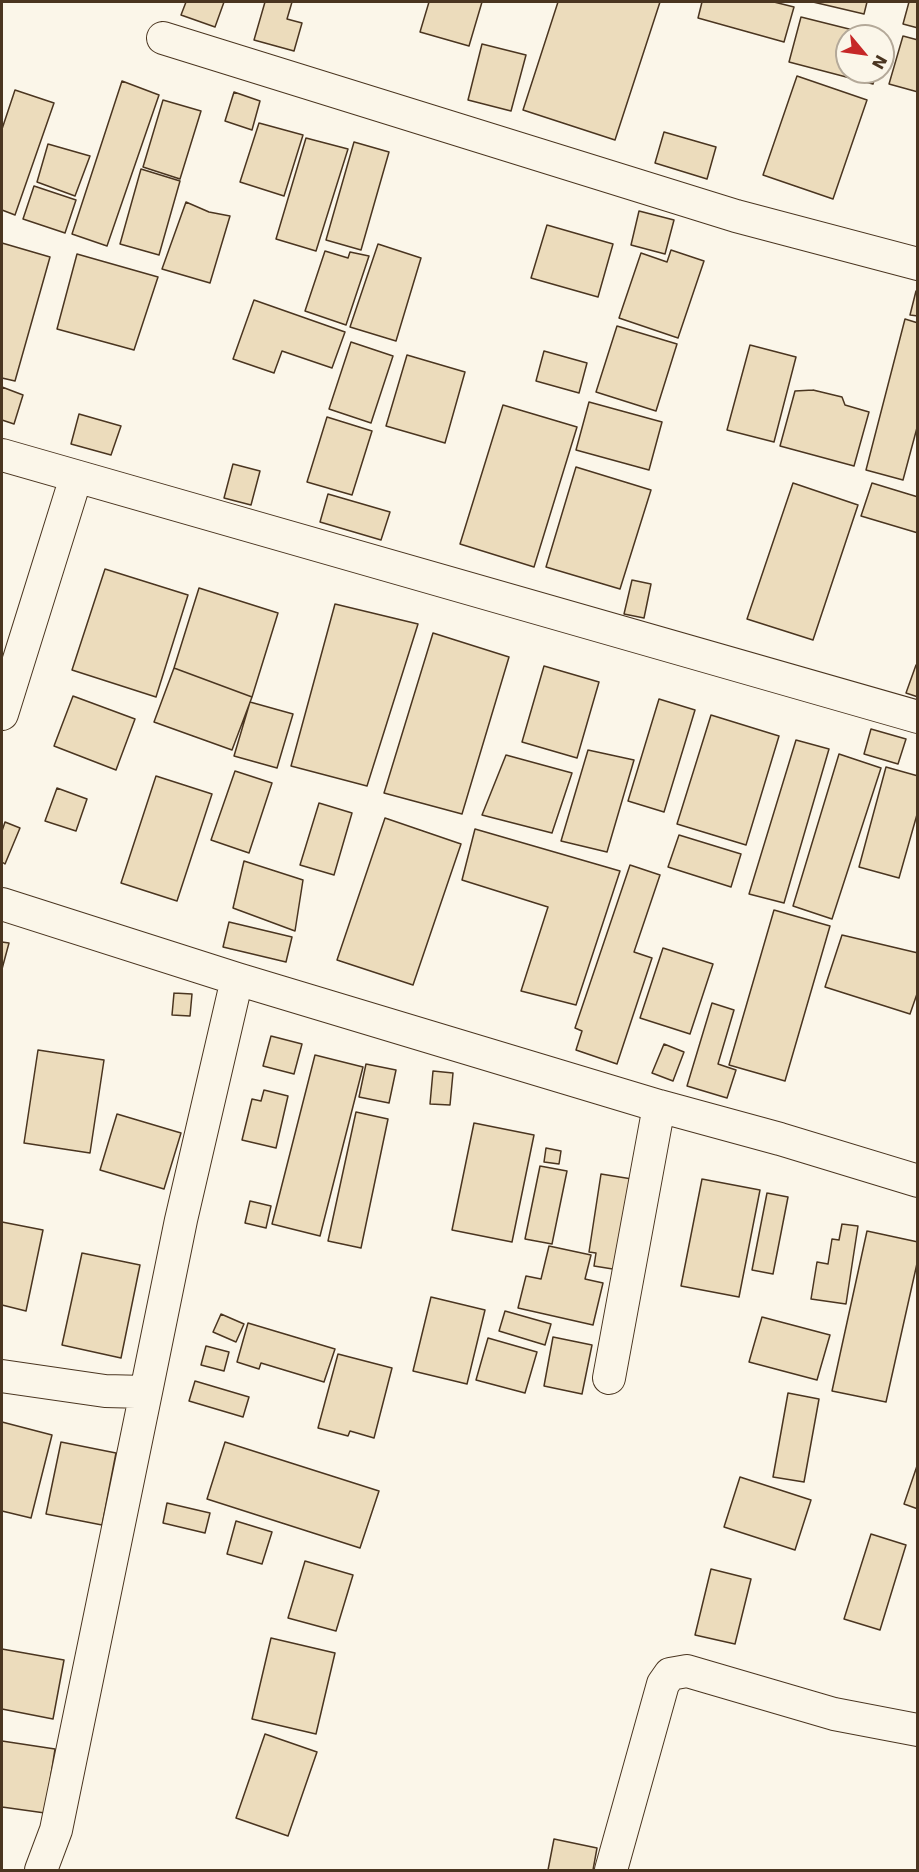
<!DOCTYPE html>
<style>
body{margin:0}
#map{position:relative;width:919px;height:1872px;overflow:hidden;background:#fbf6e9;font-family:"DejaVu Sans",sans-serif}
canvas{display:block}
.frame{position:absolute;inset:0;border:3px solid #4a3520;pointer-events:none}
.north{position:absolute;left:835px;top:24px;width:60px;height:60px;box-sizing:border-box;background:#fbf6e9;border:2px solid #b4a999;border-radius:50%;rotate:119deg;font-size:16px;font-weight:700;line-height:24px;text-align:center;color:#4a3520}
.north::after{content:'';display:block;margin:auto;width:21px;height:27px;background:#c62828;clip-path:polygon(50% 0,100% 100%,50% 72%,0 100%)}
</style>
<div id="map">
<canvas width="919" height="1872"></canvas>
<div class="frame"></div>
<div class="north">N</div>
</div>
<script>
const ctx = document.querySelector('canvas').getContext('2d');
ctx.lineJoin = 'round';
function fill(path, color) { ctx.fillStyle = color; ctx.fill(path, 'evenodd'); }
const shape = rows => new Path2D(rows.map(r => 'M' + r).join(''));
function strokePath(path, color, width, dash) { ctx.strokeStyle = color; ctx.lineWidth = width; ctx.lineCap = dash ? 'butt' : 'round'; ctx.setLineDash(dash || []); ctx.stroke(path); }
const building = shape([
 [186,2,224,2,215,27,181,15,186,2],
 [265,2,292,2,287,19,302,23,294,51,254,40,265,2],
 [429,2,482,2,469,46,420,32,429,2],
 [558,2,660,2,615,140,523,110,558,2],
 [702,2,774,2,794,7,784,42,698,18,702,2],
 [813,2,867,2,864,14,813,2],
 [909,2,918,2,918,28,903,24,909,2],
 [801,17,877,36,847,36,847,72,876,72,873,84,789,62,801,17],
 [903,36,918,40,918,92,889,84,903,36],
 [482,44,526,55,511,111,468,100,482,44],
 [797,76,867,100,833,199,763,175,797,76],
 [122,81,159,95,107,246,72,234,122,81],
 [15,90,54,103,15,215,2,210,2,129,15,90],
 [234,92,260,101,252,130,225,121,234,92],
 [163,100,201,111,180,179,143,167,163,100],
 [259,123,303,135,284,196,240,182,259,123],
 [664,132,716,147,707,179,655,163,664,132],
 [306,138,348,149,316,251,276,239,306,138],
 [354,142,389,152,361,250,326,240,354,142],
 [48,144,90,156,75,196,37,182,48,144],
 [141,169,180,181,159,255,120,244,141,169],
 [34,186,76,200,65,233,23,219,34,186],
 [186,202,209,212,230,216,210,283,162,269,186,202],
 [639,211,674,220,665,254,631,245,639,211],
 [547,225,613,244,598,297,531,278,547,225],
 [2,243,50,257,15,381,2,378,2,243],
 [378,244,421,258,396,341,350,327,378,244],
 [671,250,704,261,678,338,619,318,641,253,667,262,671,250],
 [325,251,348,258,350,252,369,256,346,325,305,311,325,251],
 [77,254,158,277,134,350,57,329,77,254],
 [916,291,918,291,918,316,910,315,916,291],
 [254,300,345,332,332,368,282,351,274,373,233,359,254,300],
 [905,319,918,323,918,424,903,480,866,470,905,319],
 [617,326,677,344,656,411,596,392,617,326],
 [351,342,393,356,371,423,329,409,351,342],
 [750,345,796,357,774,442,727,430,750,345],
 [544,351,587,363,579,393,536,381,544,351],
 [407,355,465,372,445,443,386,426,407,355],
 [2,387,23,395,14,424,2,420,2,387],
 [813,390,842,397,845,405,869,412,854,466,780,446,795,391,813,390],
 [589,402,662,422,649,470,576,450,589,402],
 [503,405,577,427,534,567,460,544,503,405],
 [79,414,121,426,111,455,71,444,79,414],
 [327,417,372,431,352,495,307,482,327,417],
 [233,464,260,471,251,505,224,498,233,464],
 [576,467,651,490,620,589,546,567,576,467],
 [793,483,858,505,813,640,747,619,793,483],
 [872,483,918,497,918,533,861,516,872,483],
 [328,494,390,512,381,540,320,522,328,494],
 [105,569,188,595,156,697,72,670,105,569],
 [632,580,651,584,644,618,624,614,632,580],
 [199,588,278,613,252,697,174,668,199,588],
 [335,604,418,624,367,786,291,766,335,604],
 [433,633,509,657,462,814,384,793,433,633],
 [916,665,918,666,918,697,906,693,916,665],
 [544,666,599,682,577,758,522,742,544,666],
 [174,668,252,697,232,750,154,722,174,668],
 [73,696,135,719,116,770,54,746,73,696],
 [659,699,695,710,664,812,628,801,659,699],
 [250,702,293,714,277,768,234,756,250,702],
 [711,715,779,736,746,845,677,824,711,715],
 [871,729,906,739,898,764,864,754,871,729],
 [796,740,829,749,784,903,749,894,796,740],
 [588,750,634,760,607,852,561,841,588,750],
 [839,754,881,768,832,919,793,906,839,754],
 [506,755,572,773,552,833,482,815,506,755],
 [886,767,918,776,918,811,899,878,859,867,886,767],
 [235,771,272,783,249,853,211,840,235,771],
 [156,776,212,794,177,901,121,883,156,776],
 [57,788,87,799,76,831,45,821,57,788],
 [319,803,352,813,334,875,300,865,319,803],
 [385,818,461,844,413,985,337,960,385,818],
 [5,822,20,828,5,864,2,862,2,831,5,822],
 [475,829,620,871,576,1005,521,991,548,907,462,880,475,829],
 [679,835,741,854,731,887,668,867,679,835],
 [244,861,303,880,295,931,233,908,244,861],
 [630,865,660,875,634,952,652,958,617,1064,576,1050,582,1031,575,1028,630,865],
 [774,910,830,926,785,1081,729,1065,774,910],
 [229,922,292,937,286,962,223,947,229,922],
 [842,935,918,953,918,991,910,1014,825,987,842,935],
 [2,942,9,943,2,969,2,942],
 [663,948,713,964,690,1034,640,1018,663,948],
 [174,993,192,994,190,1016,172,1015,174,993],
 [712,1003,734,1010,718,1064,736,1070,727,1098,687,1086,712,1003],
 [271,1036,302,1044,294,1074,263,1066,271,1036],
 [664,1044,684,1052,673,1081,652,1073,664,1044],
 [38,1050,104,1060,90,1153,24,1143,38,1050],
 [315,1055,363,1067,320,1236,272,1224,315,1055],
 [366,1064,396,1070,389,1103,359,1097,366,1064],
 [433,1071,453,1073,450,1105,430,1104,433,1071],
 [264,1090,288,1096,276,1148,242,1140,252,1099,261,1101,264,1090],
 [356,1112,388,1119,361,1248,328,1241,356,1112],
 [117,1114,181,1133,164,1189,100,1170,117,1114],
 [474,1123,534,1135,512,1242,452,1230,474,1123],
 [546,1148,561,1151,559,1164,544,1162,546,1148],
 [540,1166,567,1171,552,1244,525,1239,540,1166],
 [601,1174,632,1179,619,1270,594,1266,596,1253,589,1252,601,1174],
 [702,1179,760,1190,739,1297,681,1286,702,1179],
 [767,1193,788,1197,773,1274,752,1270,767,1193],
 [250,1201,271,1206,266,1228,245,1223,250,1201],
 [2,1222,43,1230,26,1311,2,1305,2,1222],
 [842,1224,858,1226,846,1304,811,1299,817,1262,828,1264,832,1239,839,1240,842,1224],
 [867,1231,918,1242,918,1259,886,1402,832,1391,867,1231],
 [549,1246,591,1255,585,1279,603,1283,593,1325,518,1308,526,1276,541,1279,549,1246],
 [82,1253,140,1265,121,1358,62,1345,82,1253],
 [431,1297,485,1310,467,1384,413,1371,431,1297],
 [505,1311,551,1324,545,1345,499,1331,505,1311],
 [221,1314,244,1324,236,1342,213,1332,221,1314],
 [762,1317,830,1335,817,1380,749,1362,762,1317],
 [248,1323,335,1349,324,1382,261,1363,259,1369,237,1362,248,1323],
 [553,1337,592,1345,582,1394,544,1386,553,1337],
 [488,1338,537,1352,525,1393,476,1380,488,1338],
 [206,1346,229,1352,224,1371,201,1365,206,1346],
 [338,1354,392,1368,374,1438,350,1431,348,1436,318,1428,338,1354],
 [195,1381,249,1397,243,1417,189,1401,195,1381],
 [788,1393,819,1399,804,1482,773,1477,788,1393],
 [2,1422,52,1435,31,1518,2,1511,2,1422],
 [61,1442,116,1453,102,1525,46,1514,61,1442],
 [225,1442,379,1491,360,1548,207,1499,225,1442],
 [918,1463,918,1509,904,1504,918,1463],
 [740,1477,811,1500,795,1550,724,1527,740,1477],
 [167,1503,210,1513,205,1533,163,1523,167,1503],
 [236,1521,272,1532,262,1564,227,1554,236,1521],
 [871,1534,906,1545,880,1630,844,1619,871,1534],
 [305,1561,353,1575,336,1631,288,1618,305,1561],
 [711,1569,751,1579,735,1644,695,1635,711,1569],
 [271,1638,335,1653,316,1734,252,1719,271,1638],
 [2,1649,64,1660,53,1719,2,1709,2,1649],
 [265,1734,317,1752,288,1836,236,1818,265,1734],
 [2,1741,55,1749,45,1813,2,1807,2,1741],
 [554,1839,597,1848,593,1870,548,1870,554,1839]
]);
fill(building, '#ecdcbc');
strokePath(building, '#4a3520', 1.5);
const minor = shape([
 [163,38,736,216,918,264],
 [2,455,918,717],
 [2,714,76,477],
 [2,904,237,979,659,1106,780,1139,918,1181],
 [2,1376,105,1391,146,1392,181,1220,237,979],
 [609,1378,659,1106],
 [41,1870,56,1830,146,1392],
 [611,1870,663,1684,670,1674,687,1671,834,1714,918,1730]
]);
strokePath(minor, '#4a3520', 34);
strokePath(minor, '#fbf6e9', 32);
</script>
